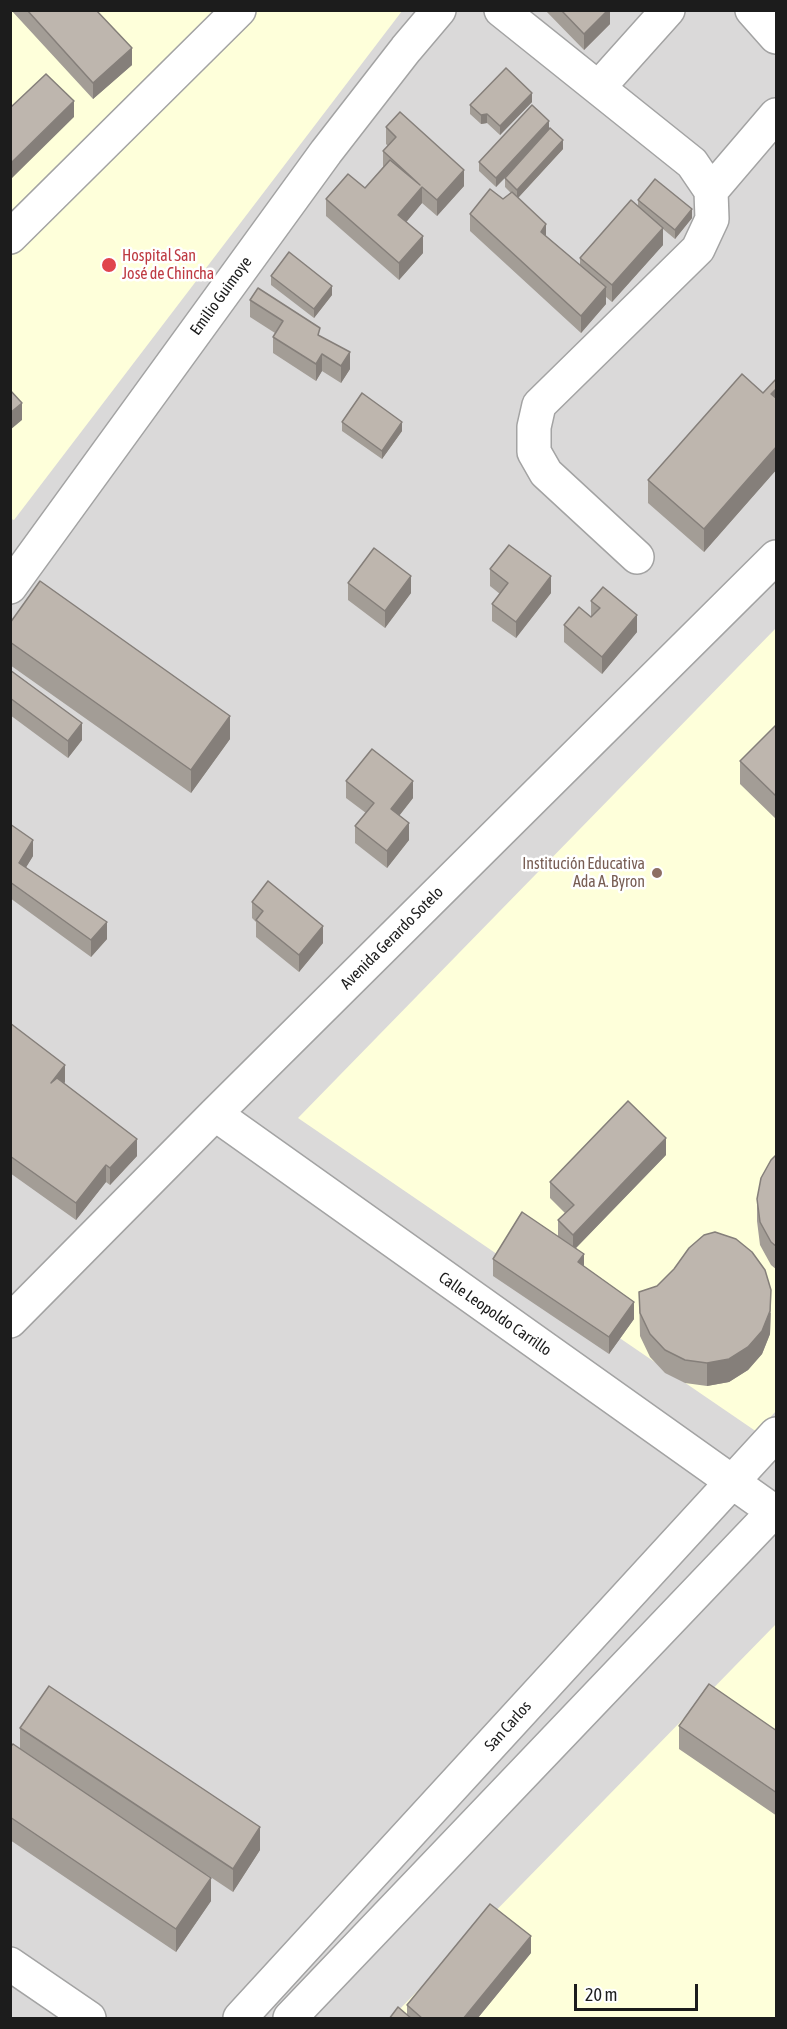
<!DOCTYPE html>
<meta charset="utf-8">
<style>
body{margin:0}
#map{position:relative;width:787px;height:2029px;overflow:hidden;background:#eeeae2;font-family:"Asap Condensed",sans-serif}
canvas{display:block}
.frame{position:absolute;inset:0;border:12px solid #1c1c1c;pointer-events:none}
.scale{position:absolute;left:574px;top:1984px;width:124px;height:27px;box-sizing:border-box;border:3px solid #1c1c1c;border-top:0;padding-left:8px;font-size:18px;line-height:21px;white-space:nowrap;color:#1c1c1c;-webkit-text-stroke:4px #fff;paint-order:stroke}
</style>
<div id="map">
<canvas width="787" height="2029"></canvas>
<div class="frame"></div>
<div class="scale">20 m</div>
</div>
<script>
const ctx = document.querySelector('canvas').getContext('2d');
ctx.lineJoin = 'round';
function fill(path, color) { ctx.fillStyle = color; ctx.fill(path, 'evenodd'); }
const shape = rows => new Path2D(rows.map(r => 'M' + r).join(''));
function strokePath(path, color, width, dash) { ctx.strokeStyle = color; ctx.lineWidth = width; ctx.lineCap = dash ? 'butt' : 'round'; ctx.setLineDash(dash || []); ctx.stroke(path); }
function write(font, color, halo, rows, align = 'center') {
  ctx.font = font + ' "Asap Condensed",sans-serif'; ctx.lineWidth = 5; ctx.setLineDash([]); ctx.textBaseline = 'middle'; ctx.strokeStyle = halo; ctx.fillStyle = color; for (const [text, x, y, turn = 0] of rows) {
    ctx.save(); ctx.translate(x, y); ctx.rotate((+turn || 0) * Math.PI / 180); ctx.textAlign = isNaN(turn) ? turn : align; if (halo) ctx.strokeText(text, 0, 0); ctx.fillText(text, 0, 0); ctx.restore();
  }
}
fill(shape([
 [11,11,776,11,776,2018,11,2018]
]), '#dad9d9');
fill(shape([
 [11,11,402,11,14,520,11,519],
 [776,628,776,1411,757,1432,298,1118],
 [776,1624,776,2018,391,2018]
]), '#feffda');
const minor = shape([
 [501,10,692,163,711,191,712,219,698,249,539,405,534,427,534,452,546,473,637,557],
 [752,10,776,37],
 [599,87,668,10],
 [711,191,776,115],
 [10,237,239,10],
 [10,587,326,152,406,49,439,10],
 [215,1114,776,1513],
 [10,1321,215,1114,776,557],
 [10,1964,89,2018],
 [240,2018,776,1434],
 [290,2018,776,1509]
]);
strokePath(minor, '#a3a3a3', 36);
strokePath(minor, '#fff', 33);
fill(shape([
 [11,10,96,10,132,65,93,99],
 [545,10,610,10,610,24,584,50],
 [532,102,500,135,487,123,481,124,470,114,470,105],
 [386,127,464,186,437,216,422,203,406,222,423,253,399,280,326,216,326,199,365,188,383,167,383,151,388,146,386,144],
 [549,128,563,149,518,198,546,236,580,265,580,258,638,206,638,200,692,218,675,239,663,229,663,245,612,302,606,297,606,304,581,333,470,231,470,214,503,199,511,193,505,187,505,178,496,187,479,171,479,162],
 [271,276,332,295,314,318,271,285],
 [250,300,320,336,350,369,341,383,322,371,316,381,273,353,273,337,275,333,250,317],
 [777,378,777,469,704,552,648,503,648,480,763,393],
 [342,422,402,431,382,459,342,431],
 [490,569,551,593,516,638,492,621,492,604,500,594,490,586],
 [348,583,411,593,385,628,348,600],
 [591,601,637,632,602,674,564,642,564,625,591,617],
 [10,623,230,739,191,793,10,665],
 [10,670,82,740,68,758,10,715],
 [777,724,777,820,740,784,740,761],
 [346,781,413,798,399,816,409,840,387,868,355,843,355,826,366,813,346,798],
 [10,824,33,856,26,867,107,939,91,957,10,898],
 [252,902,323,943,299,972,256,937,256,922,252,918],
 [10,1023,65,1082,64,1083,137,1156,110,1185,106,1182,76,1220,10,1173],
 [777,1154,777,1270,771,1265,760,1245,757,1221,757,1199],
 [666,1155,576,1248,584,1266,634,1319,609,1354,493,1276,493,1259,558,1236,558,1220,565,1213,550,1198,550,1182],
 [674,1269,771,1313,770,1334,762,1354,748,1370,729,1382,707,1386,685,1383,665,1373,650,1357,640,1336,639,1292,657,1286],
 [679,1726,777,1731,777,1816,679,1749],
 [20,1728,260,1850,233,1892,206,1874,211,1901,176,1952,10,1840,10,1747,20,1749],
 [531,1953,477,2019,389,2019,407,2014,407,2005]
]), '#a39d96');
fill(shape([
 [608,10,610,10,610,24,584,50,584,34],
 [132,48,132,65,93,99,93,83],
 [532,93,532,102,500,135,500,126],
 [74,101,74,117,10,180,10,164],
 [487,114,487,123,481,124,481,115],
 [549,121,549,130,496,187,496,178],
 [563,140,563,149,517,199,517,190],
 [464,170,464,186,437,216,437,200],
 [422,187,422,203,398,232,398,215],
 [692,209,692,218,675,239,675,230],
 [546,224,546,241,541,232],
 [663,228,663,245,612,302,612,285],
 [423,236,423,253,399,280,399,263],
 [332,286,332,295,314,318,314,309],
 [606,287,606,304,581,333,581,316],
 [350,352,350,369,341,383,341,366],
 [322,354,322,371,316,381,316,364],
 [777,388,777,411,771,394],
 [22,403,22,420,10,430,10,413],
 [402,422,402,431,382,459,382,451],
 [777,446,777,469,704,552,704,529],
 [411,576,411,593,385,628,385,611],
 [551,576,551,593,516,638,516,622],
 [637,615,637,632,602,674,602,657],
 [230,716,230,739,191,793,191,770],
 [82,723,82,740,68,758,68,741],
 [413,781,413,798,391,826,391,809],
 [409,823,409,840,387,868,387,851],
 [33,840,33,856,19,879,19,863],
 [107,922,107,939,91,957,91,940],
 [323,926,323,943,299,972,299,955],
 [65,1065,65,1082,51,1100,51,1083],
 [666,1138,666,1155,573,1251,573,1235],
 [137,1139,137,1156,110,1185,110,1168],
 [106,1165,106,1182,76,1220,76,1203],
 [584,1254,584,1271,578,1262],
 [771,1290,770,1334,762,1354,748,1370,729,1382,707,1386,707,1363],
 [634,1302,634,1319,609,1354,609,1337],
 [260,1827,260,1850,233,1892,233,1869],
 [211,1878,211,1901,176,1952,176,1929],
 [531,1936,531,1953,477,2019,463,2019]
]), '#857f7a');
const building = shape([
 [27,10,96,10,132,48,93,83,27,10],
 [561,10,608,10,584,34,561,10],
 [506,68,532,93,500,126,487,114,481,115,470,105,506,68],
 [46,74,74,101,10,164,10,108,46,74],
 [532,105,549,121,496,178,479,162,532,105],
 [400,112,464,170,437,200,422,187,398,215,423,236,399,263,326,199,348,174,365,188,390,160,420,185,383,151,396,137,386,127,400,112],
 [550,128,563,140,517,190,505,178,550,128],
 [655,179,692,209,675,230,638,200,655,179],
 [490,189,503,199,512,192,546,224,541,232,606,287,581,316,470,214,490,189],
 [631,200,663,228,612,285,580,258,631,200],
 [289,252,332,286,314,309,271,276,289,252],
 [258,288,320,328,318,335,350,352,341,366,322,354,316,364,273,337,283,321,250,300,258,288],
 [742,374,763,393,777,378,777,388,771,394,777,399,777,446,704,529,648,480,742,374],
 [10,390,22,403,10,413,10,390],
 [362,393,402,422,382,451,342,422,362,393],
 [509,545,551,576,516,622,492,604,508,583,490,569,509,545],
 [374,548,411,576,385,611,348,583,374,548],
 [40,581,230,716,191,770,10,642,10,623,40,581],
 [603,587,637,615,602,657,564,625,579,607,591,617,600,608,591,601,603,587],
 [10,670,82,723,68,741,10,698,10,670],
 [777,724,777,797,740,761,777,724],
 [372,749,413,781,391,809,409,823,387,851,355,826,374,803,346,781,372,749],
 [10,824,33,840,19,863,107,922,91,940,10,882,10,824],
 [268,881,323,926,299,955,256,920,263,911,252,902,268,881],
 [10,1023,65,1065,51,1083,57,1078,137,1139,110,1168,106,1165,76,1203,10,1156,10,1023],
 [628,1101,666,1138,573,1235,558,1220,574,1205,550,1182,628,1101],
 [777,1154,777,1247,771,1242,760,1222,757,1199,761,1178,771,1160,777,1154],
 [522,1212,584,1254,578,1262,634,1302,609,1337,493,1259,522,1212],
 [715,1232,736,1239,752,1252,765,1270,771,1290,770,1311,762,1331,748,1347,729,1359,707,1363,685,1360,665,1350,650,1334,640,1313,639,1292,657,1286,674,1269,689,1248,704,1235,715,1232],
 [709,1684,777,1731,777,1793,679,1726,709,1684],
 [49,1686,260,1827,233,1869,20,1728,49,1686],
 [13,1744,211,1878,176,1929,10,1817,10,1747,13,1744],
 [490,1904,531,1936,463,2019,423,2019,407,2005,490,1904],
 [398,2007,412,2019,389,2019,398,2007]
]);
fill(building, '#beb6ae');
strokePath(building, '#857f7a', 1.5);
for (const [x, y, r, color] of [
 [109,265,8,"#e0444e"],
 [657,873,6,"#8d6e63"]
]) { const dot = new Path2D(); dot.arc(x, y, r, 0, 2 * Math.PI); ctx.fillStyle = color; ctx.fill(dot); strokePath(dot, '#fff', 2); }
write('16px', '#be3a42', '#fff', [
 ["Hospital San",122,256],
 ["José de Chincha",122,274]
], 'left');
write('16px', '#1c1c1c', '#fff', [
 ["Emilio Guimoye",221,296,-54],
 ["Avenida Gerardo Sotelo",392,938,-45],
 ["Calle Leopoldo Carrillo",495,1314,35],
 ["San Carlos",508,1726,-48]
]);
write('16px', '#785e54', '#fff', [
 ["Institución Educativa",645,864],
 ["Ada A. Byron",645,882]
], 'right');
</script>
